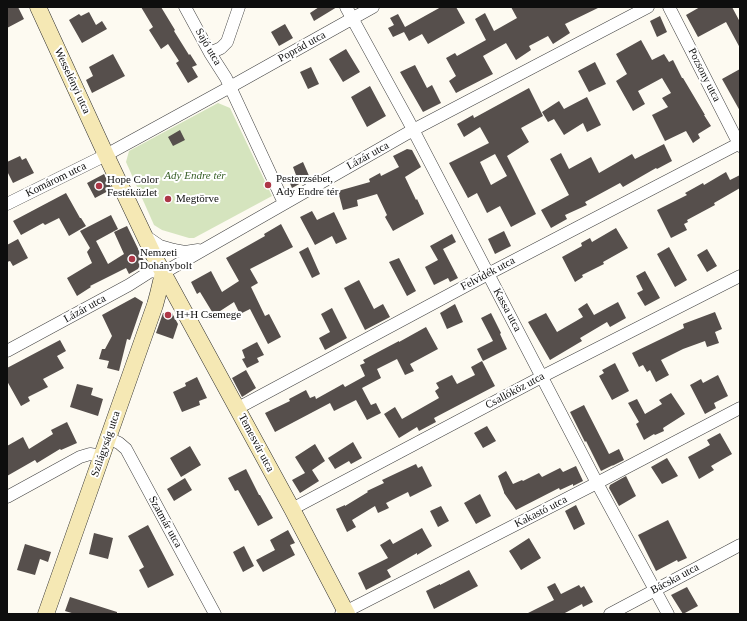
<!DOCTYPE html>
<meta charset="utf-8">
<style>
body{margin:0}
#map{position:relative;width:747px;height:621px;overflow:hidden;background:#fdfaf1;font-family:Georgia,serif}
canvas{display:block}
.frame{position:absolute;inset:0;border:8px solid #0e0e0e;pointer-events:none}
</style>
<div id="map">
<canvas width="747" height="621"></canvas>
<div class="frame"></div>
</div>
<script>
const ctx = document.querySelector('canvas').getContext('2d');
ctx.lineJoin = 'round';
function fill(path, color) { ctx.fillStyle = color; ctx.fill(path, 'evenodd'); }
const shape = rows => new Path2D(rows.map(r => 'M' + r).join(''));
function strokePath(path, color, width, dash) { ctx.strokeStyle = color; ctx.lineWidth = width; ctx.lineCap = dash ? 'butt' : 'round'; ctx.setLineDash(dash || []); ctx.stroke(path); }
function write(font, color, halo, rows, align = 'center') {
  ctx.font = font + ' Georgia,serif'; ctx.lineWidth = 4; ctx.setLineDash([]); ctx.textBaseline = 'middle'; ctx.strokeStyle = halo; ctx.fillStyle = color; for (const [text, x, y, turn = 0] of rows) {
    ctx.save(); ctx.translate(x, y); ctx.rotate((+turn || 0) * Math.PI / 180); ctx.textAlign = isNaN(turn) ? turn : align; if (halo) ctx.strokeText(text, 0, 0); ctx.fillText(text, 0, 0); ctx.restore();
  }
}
fill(shape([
 [218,103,230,108,272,196,194,238,189,238,162,230,154,225,126,162,129,151]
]), '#d5e4be');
fill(shape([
 [7,7,18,7,24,19,7,28],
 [141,7,161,7,175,30,174,31,189,55,190,54,197,65,192,67,198,77,188,83,176,63,179,61,168,44,161,49,149,30,153,27],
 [319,7,337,7,314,21,310,13],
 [441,7,456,7,465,23,428,44,422,34,409,41,404,32,393,37,388,28,394,25,390,18,398,14,405,27],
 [511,7,600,7,565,24,570,33,553,44,548,36,529,46,531,50,516,60,506,43,483,56,493,74,456,93,449,81,456,76,446,58,455,53,457,56,486,40,475,19,485,13,494,31,517,18],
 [700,7,732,7,740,22,740,48,726,22,698,37,686,15],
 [89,12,96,25,102,21,107,29,82,43,69,20,79,14,81,16],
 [660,16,667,32,657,37,650,21],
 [285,24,293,38,279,46,271,32],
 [641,40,652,60,664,54,669,62,673,60,682,78,683,78,705,115,704,115,711,126,698,134,700,138,693,143,686,131,665,141,652,115,668,107,662,98,671,93,662,78,638,91,645,104,633,111,616,81,627,74,616,54],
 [346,49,360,72,343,82,329,59],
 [113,54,125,76,92,93,86,80,93,76,89,67],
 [595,62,606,84,589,92,578,71],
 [415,65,427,88,432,85,441,103,423,112,400,72],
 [311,67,319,84,308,89,300,72],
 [740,69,740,111,722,79],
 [370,86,386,116,367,127,351,97],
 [529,88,543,116,521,128,529,142,507,156,536,214,511,227,500,206,487,213,477,193,468,198,449,163,489,143,480,127,464,137,457,124,473,115,474,118],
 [495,154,507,176,491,185,480,162],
 [587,97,601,125,587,132,583,123,564,135,554,119,548,122,542,112,559,101,564,109],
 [180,130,185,140,173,146,168,137],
 [664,144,672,161,657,169,656,168,623,187,620,183,585,202,587,205,565,215,567,219,551,228,541,210,569,195,550,159,561,153,569,169,591,157,599,173,632,154,635,159],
 [407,149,412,150,421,167,405,177,416,200,417,199,424,214,393,231,385,217,387,215,377,194,357,200,358,206,343,210,338,191,370,182,369,179,380,173,381,176,399,167,393,156],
 [20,156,22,160,26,158,34,173,13,183,7,171,7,162],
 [303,162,310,178,292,188,288,179,296,175,293,167],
 [726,172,730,180,740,175,740,188,714,203,715,205,687,220,688,222,684,224,687,230,671,238,657,210,687,195,685,193,703,183,704,185],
 [104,174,112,189,95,198,87,183],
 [66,193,80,218,81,218,86,226,69,236,59,218,45,225,43,223,21,235,13,221],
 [312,211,317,220,334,212,347,239,336,244,332,236,315,245,300,217],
 [111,215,118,229,96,241,108,264,124,254,114,232,127,226,144,261,143,266,129,274,126,268,90,286,91,287,77,296,67,278,92,263,87,252,90,248,80,231],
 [281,224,293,247,250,269,258,283,251,287,265,316,269,314,281,337,268,344,250,309,240,314,234,302,214,315,200,292,197,294,191,282,211,271,222,292,239,281,226,258,265,236,264,234],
 [616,228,628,248,603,262,604,264,582,275,583,277,575,282,562,257,582,246,581,243,590,238,592,242],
 [504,231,511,246,495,254,488,239],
 [452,234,456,242,443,249,458,278,450,282,448,278,434,285,425,267,438,260,430,246],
 [18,239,28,258,13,266,10,261,7,262,7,245],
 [308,247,320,274,312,278,299,252],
 [669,247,687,280,675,287,657,254],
 [707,249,717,266,707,272,697,255],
 [399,258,416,291,407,296,389,262],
 [645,271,660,298,645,306,637,293,643,290,636,276],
 [359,280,374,309,383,304,390,317,365,330,344,288],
 [135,297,143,302,130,340,127,339,119,371,107,368,109,361,99,359,102,349,105,349,112,336,102,315],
 [618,302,626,318,610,327,607,322,580,338,582,341,550,360,528,322,546,313,557,332,583,317,578,309,587,303,594,315],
 [455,304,463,322,447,329,440,313],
 [332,308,347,338,325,350,319,338,330,332,321,314],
 [715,312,722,329,715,332,719,343,707,347,705,341,683,349,661,360,669,375,656,382,650,370,647,372,643,365,639,367,632,353,684,328,683,324],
 [163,313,172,313,178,324,173,339,156,333],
 [491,313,501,333,500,334,507,349,483,361,477,349,493,341,481,318],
 [426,327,438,349,410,364,414,371,405,375,397,359,377,369,381,378,362,388,371,405,376,403,381,413,367,420,356,400,334,411,330,403,275,432,265,413,290,401,289,399,306,390,310,398,315,396,316,399,343,384,345,387,365,376,360,365,365,363,363,360,399,341,399,342],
 [60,340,66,351,57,356,64,368,43,379,48,387,28,397,30,401,21,406,7,381,7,368],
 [257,342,264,355,257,358,259,362,247,368,242,359,245,358,242,350],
 [482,361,495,386,434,418,436,422,419,431,417,427,399,438,384,414,395,407,402,419,439,398,435,391,439,388,436,383,452,375,457,384,475,375,471,367],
 [615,363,629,391,612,400,599,376,604,373,602,370],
 [246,370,256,388,242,397,232,378],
 [718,375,728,396,714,403,716,408,705,414,690,385,701,379,703,383],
 [197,377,207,398,199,401,200,405,182,412,173,392,186,386,185,383],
 [77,384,93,388,91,395,103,399,98,416,70,407],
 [671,393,685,414,663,428,664,431,655,435,654,434,644,440,636,424,639,422,628,403,637,399,645,414,662,404,659,400],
 [584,405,609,454,619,449,624,460,612,466,613,465,601,471,586,441,585,442,570,412],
 [67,422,77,443,61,450,60,449,37,463,35,460,7,476,7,446,23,437,29,449,53,434,51,430],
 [487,426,496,441,483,448,474,433],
 [720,433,732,454,711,466,714,470,699,479,688,457,710,445,707,440],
 [353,442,362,458,351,464,349,461,335,469,328,458],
 [315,444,325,461,312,470,319,481,300,493,292,480,305,473,295,457],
 [190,446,201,465,181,477,170,458],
 [667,458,678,476,662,484,651,467],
 [416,464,418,468,422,466,432,486,410,497,408,492,386,503,389,508,378,513,375,506,352,520,356,527,347,532,336,509,345,505,345,506,368,492,367,491,384,483,382,480],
 [576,466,583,481,573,486,573,484,560,490,559,488,516,510,504,493,504,492,498,476,506,471,513,484,522,480,523,481,539,473,542,477,560,468,563,472],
 [246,469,259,495,260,495,273,518,258,526,238,490,235,491,228,478],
 [626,476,636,496,619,506,609,488,610,485],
 [185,478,192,490,174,501,167,489],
 [480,494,491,516,476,524,464,503],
 [576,505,585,524,574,530,565,511],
 [441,506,449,521,438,527,430,511],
 [668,520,687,558,678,562,677,560,656,571,638,535],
 [148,525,174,575,148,588,139,570,144,567,128,536],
 [422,528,432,546,417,555,417,553,387,570,391,577,366,590,358,573,388,558,380,545,390,539,393,544],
 [288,530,295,543,290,545,295,555,263,572,256,560,275,550,270,540],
 [94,533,113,538,108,559,89,554],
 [529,538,541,558,521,570,509,551],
 [25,544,51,552,48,562,40,559,35,575,17,570],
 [244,546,254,566,243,572,233,552],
 [469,570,478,586,434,609,426,591,440,584,440,585],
 [555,583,561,594,579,585,581,588,584,586,593,602,583,607,582,604,563,614,526,614,554,600,547,587],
 [687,587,698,606,683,614,671,595],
 [70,597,117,612,117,614,75,614,65,611]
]), '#564f4c');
const street = shape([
 [185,7,210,53,226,78,284,203],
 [346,7,408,120,597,483,668,614],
 [669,7,740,146],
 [210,53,221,48,227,42,239,7],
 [7,204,106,155,230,87,373,7],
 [144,235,160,246,174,250,185,252,198,250],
 [7,351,129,285,151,271,163,273,203,250,413,130,648,7],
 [238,408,488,274,740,143],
 [108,438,119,443,126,449,215,614],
 [7,497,80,457,90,454,102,456],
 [292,509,549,373,740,276],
 [341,614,597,483,740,408],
 [610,614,740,545]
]);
const secondary = shape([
 [38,7,106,155,154,256,292,509,347,614],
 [46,614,155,305,158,294,163,273]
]);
strokePath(street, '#414141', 13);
strokePath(secondary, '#303030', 17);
strokePath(street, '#fff', 12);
strokePath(secondary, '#f5e8b4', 16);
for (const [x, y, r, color] of [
 [268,185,4,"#ad3747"],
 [99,186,4,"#ad3747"],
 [168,199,4,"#ad3747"],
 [132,259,4,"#ad3747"],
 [168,315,4,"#ad3747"]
]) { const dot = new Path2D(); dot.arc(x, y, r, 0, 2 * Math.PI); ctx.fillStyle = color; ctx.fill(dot); strokePath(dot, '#fff', 1.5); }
write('11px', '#0e0e0e', '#fff', [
 ["Sajó utca",208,47,60],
 ["Poprád utca",302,47,-29],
 ["Pozsony utca",704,75,63],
 ["Wesselényi utca",72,81,65],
 ["Lázár utca",368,156,-29],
 ["Komárom utca",56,180,-26],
 ["Felvidék utca",488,274,-28],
 ["Lázár utca",85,309,-29],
 ["Kassa utca",507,310,62],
 ["Csallóköz utca",515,391,-28],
 ["Temesvár utca",256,443,62],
 ["Szilágyság utca",106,444,-71],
 ["Kakastó utca",541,512,-27],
 ["Szatmár utca",165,522,61],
 ["Bácska utca",675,579,-28]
]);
write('italic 11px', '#375e26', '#fff', [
 ["Ady Endre tér",195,176]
]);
write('11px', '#0e0e0e', '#fff', [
 ["Pesterzsébet,",276,179],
 ["Ady Endre tér",276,192],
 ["Hope Color",107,180],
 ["Festéküzlet",107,193],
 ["Megtörve",176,199],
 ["Nemzeti",140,253],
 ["Dohánybolt",140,266],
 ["H+H Csemege",176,315]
], 'left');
</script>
